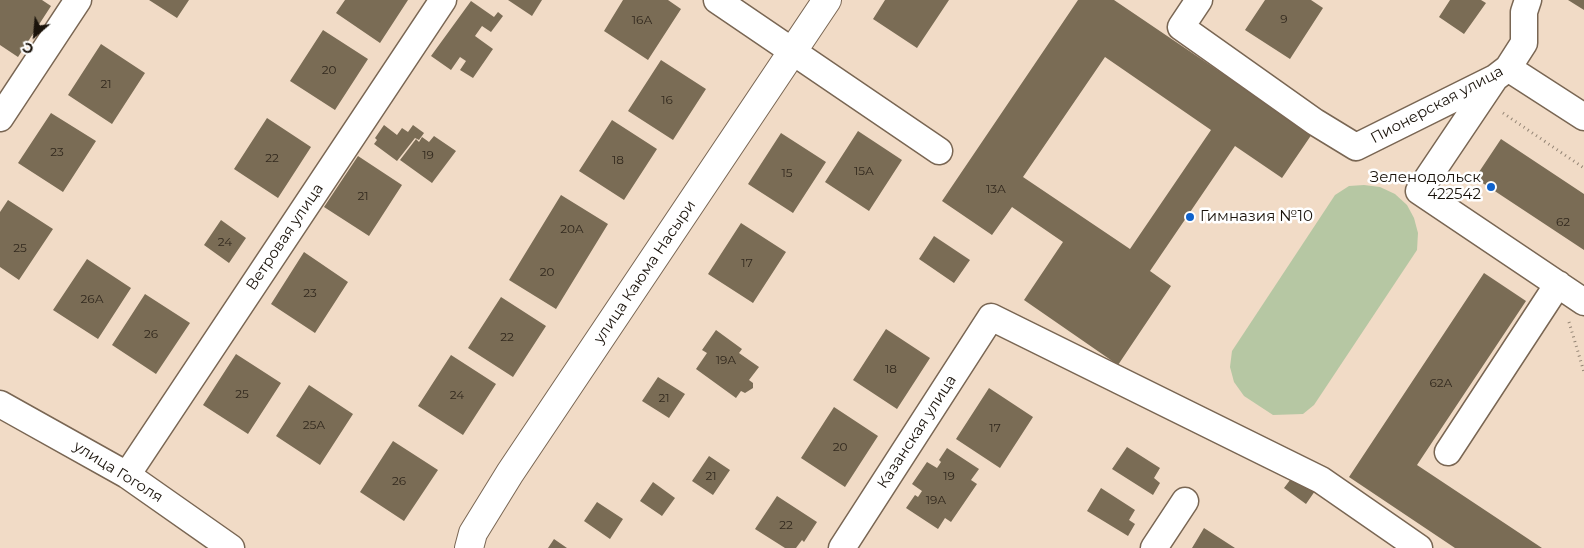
<!DOCTYPE html>
<meta charset="utf-8">
<style>
body{margin:0}
#map{position:relative;width:1584px;height:548px;overflow:hidden;background:#f1dbc6;font-family:Montserrat,sans-serif}
canvas{display:block}
.north{position:absolute;left:10px;top:10px;width:50px;height:50px;-webkit-text-stroke:4px #fff;paint-order:stroke;rotate:207deg;font-size:14px;font-weight:700;line-height:20px;text-align:center;color:#1a130b}
.north::after{content:'';display:block;margin:auto;width:18px;height:22px;background:#1a130b;clip-path:polygon(50% 0,100% 100%,50% 72%,0 100%)}
</style>
<div id="map">
<canvas width="1584" height="548"></canvas>
<div class="north">С</div>
</div>
<script>
const ctx = document.querySelector('canvas').getContext('2d');
ctx.lineJoin = 'round';
function fill(path, color) { ctx.fillStyle = color; ctx.fill(path, 'evenodd'); }
const shape = rows => new Path2D(rows.map(r => 'M' + r).join(''));
function strokePath(path, color, width, dash) { ctx.strokeStyle = color; ctx.lineWidth = width; ctx.lineCap = dash ? 'butt' : 'round'; ctx.setLineDash(dash || []); ctx.stroke(path); }
function write(font, color, halo, rows, align = 'center') {
  ctx.font = font + ' Montserrat,sans-serif'; ctx.lineWidth = 5; ctx.setLineDash([]); ctx.textBaseline = 'middle'; ctx.strokeStyle = halo; ctx.fillStyle = color; for (const [text, x, y, turn = 0] of rows) {
    ctx.save(); ctx.translate(x, y); ctx.rotate((+turn || 0) * Math.PI / 180); ctx.textAlign = isNaN(turn) ? turn : align; if (halo) ctx.strokeText(text, 0, 0); ctx.fillText(text, 0, 0); ctx.restore();
  }
}
fill(shape([
 [1364,185,1380,187,1395,194,1407,205,1414,218,1418,233,1417,250,1314,405,1303,414,1273,415,1244,396,1234,382,1230,367,1232,351,1335,195,1349,186]
]), '#b6c7a3');
fill(shape([
 [0,0,42,0,51,6,18,57,0,45],
 [149,0,189,0,177,18],
 [345,0,408,0,380,43,336,13],
 [508,0,542,0,532,16],
 [623,0,668,0,681,9,648,60,604,31],
 [885,0,949,0,917,48,873,19],
 [1078,0,1114,0,1312,134,1282,178,1235,146,1150,271,1171,286,1118,365,1024,300,1063,242,1012,207,992,235,942,201],
 [1105,57,1211,130,1130,249,1023,177],
 [1265,0,1311,0,1323,8,1290,59,1245,30],
 [1450,0,1481,0,1486,3,1464,34,1439,17],
 [1568,0,1584,0,1584,10],
 [471,1,494,17,498,12,503,16,491,32,482,26,475,36,493,49,473,78,460,70,466,61,460,57,451,70,431,56],
 [323,30,368,59,335,110,290,81],
 [101,44,145,73,112,124,68,95],
 [661,60,706,89,673,140,628,111],
 [51,113,96,141,63,192,18,163],
 [267,118,311,147,278,198,234,169],
 [612,120,657,149,624,200,579,171],
 [384,125,397,135,402,128,408,132,413,125,424,133,419,140,415,138,397,161,374,144,377,140,375,138],
 [858,131,902,160,869,211,825,182],
 [781,133,826,162,793,213,748,184],
 [434,136,456,151,432,183,400,160,416,139,419,142,422,137,429,142],
 [1501,139,1584,194,1584,250,1475,178],
 [358,156,402,185,369,236,324,207],
 [561,195,608,224,556,309,509,280],
 [8,200,53,229,19,280,0,267,0,212],
 [221,220,246,238,229,263,204,245],
 [741,223,786,252,753,303,708,274],
 [934,236,970,260,954,283,919,259],
 [304,252,348,282,315,333,271,304],
 [87,259,131,288,98,339,53,310],
 [1484,273,1526,301,1417,465,1542,548,1455,548,1349,477],
 [145,294,190,323,156,374,112,345],
 [501,297,546,326,513,377,468,348],
 [886,329,930,358,897,409,853,380],
 [716,330,742,349,739,353,759,367,749,380,753,383,753,388,745,393,741,391,736,398,696,369,707,353,702,350],
 [236,354,281,383,248,434,203,405],
 [451,355,496,384,463,435,418,406],
 [658,377,685,394,669,418,642,401],
 [309,385,353,414,320,465,276,436],
 [989,388,1033,417,1000,468,956,439],
 [834,407,878,436,845,487,801,458],
 [393,441,438,470,404,521,360,492],
 [1127,447,1160,468,1154,478,1160,483,1153,495,1112,469],
 [947,448,979,469,971,480,977,484,951,522,945,518,938,529,906,508,915,495,918,497,922,491,912,484,927,462,937,468,941,462,939,460],
 [709,456,730,470,713,495,692,481],
 [1293,476,1315,491,1306,504,1284,488],
 [653,482,675,498,662,516,640,501],
 [1101,488,1135,510,1129,520,1135,524,1128,536,1087,511],
 [777,496,817,522,804,542,802,540,796,548,785,548,755,529],
 [597,502,623,519,610,539,584,521],
 [1204,528,1235,548,1192,548],
 [554,539,567,548,548,548]
]), '#7a6c55');
const minor = shape([
 [717,0,939,151],
 [1199,0,1181,27,1315,122,1356,147,1495,78,1508,68,1524,43,1524,12,1528,0],
 [1508,68,1584,117],
 [1495,78,1419,191,1584,302],
 [0,118,78,0],
 [0,404,127,475,231,548],
 [1448,452,1558,284],
 [127,475,443,0],
 [842,548,991,317,1321,480,1419,548],
 [1154,548,1185,501]
]);
const major = shape([
 [469,548,473,533,510,473,827,0]
]);
strokePath(minor, '#796653', 29);
strokePath(major, '#796653', 30);
strokePath(shape([
 [1503,113,1584,168],
 [1569,322,1584,372]
]), '#948575', 3, [1, 4]);
strokePath(minor, '#fff', 26);
strokePath(major, '#fff', 28);
for (const [x, y, r, color] of [
 [1491,187,5,"#0f62cc"],
 [1190,217,5,"#0f62cc"]
]) { const dot = new Path2D(); dot.arc(x, y, r, 0, 2 * Math.PI); ctx.fillStyle = color; ctx.fill(dot); strokePath(dot, '#fff', 2); }
write('12px', '#32291e', null, [
 ["9",1284,19],
 ["16А",642,20],
 ["20",329,70],
 ["21",106,84],
 ["16",667,100],
 ["23",57,152],
 ["19",428,155],
 ["22",272,158],
 ["18",618,160],
 ["15А",864,171],
 ["15",787,173],
 ["13А",996,189],
 ["21",363,196],
 ["62",1563,222],
 ["20А",572,229],
 ["24",225,242],
 ["25",20,248],
 ["17",747,263],
 ["20",547,272],
 ["23",310,293],
 ["26А",92,299],
 ["26",151,334],
 ["22",507,337],
 ["19А",726,360],
 ["18",891,369],
 ["62А",1441,383],
 ["25",242,394],
 ["24",457,395],
 ["21",664,398],
 ["25А",314,425],
 ["17",995,428],
 ["20",840,447],
 ["21",711,476],
 ["19",949,476],
 ["26",399,481],
 ["19А",936,500],
 ["22",786,525]
]);
write('15px', '#1a130b', '#fff', [
 ["Пионерская улица",1437,105,-28],
 ["Ветровая улица",285,237,-56],
 ["улица Каюма Насыри",645,272,-56],
 ["Казанская улица",917,432,-57],
 ["улица Гоголя",118,472,32]
]);
write('15px', '#1a130b', '#fff', [
 ["Зеленодольск",1481,178],
 ["422542",1481,195],
 ["Гимназия №10",1200,217,"left"]
], 'right');
</script>
